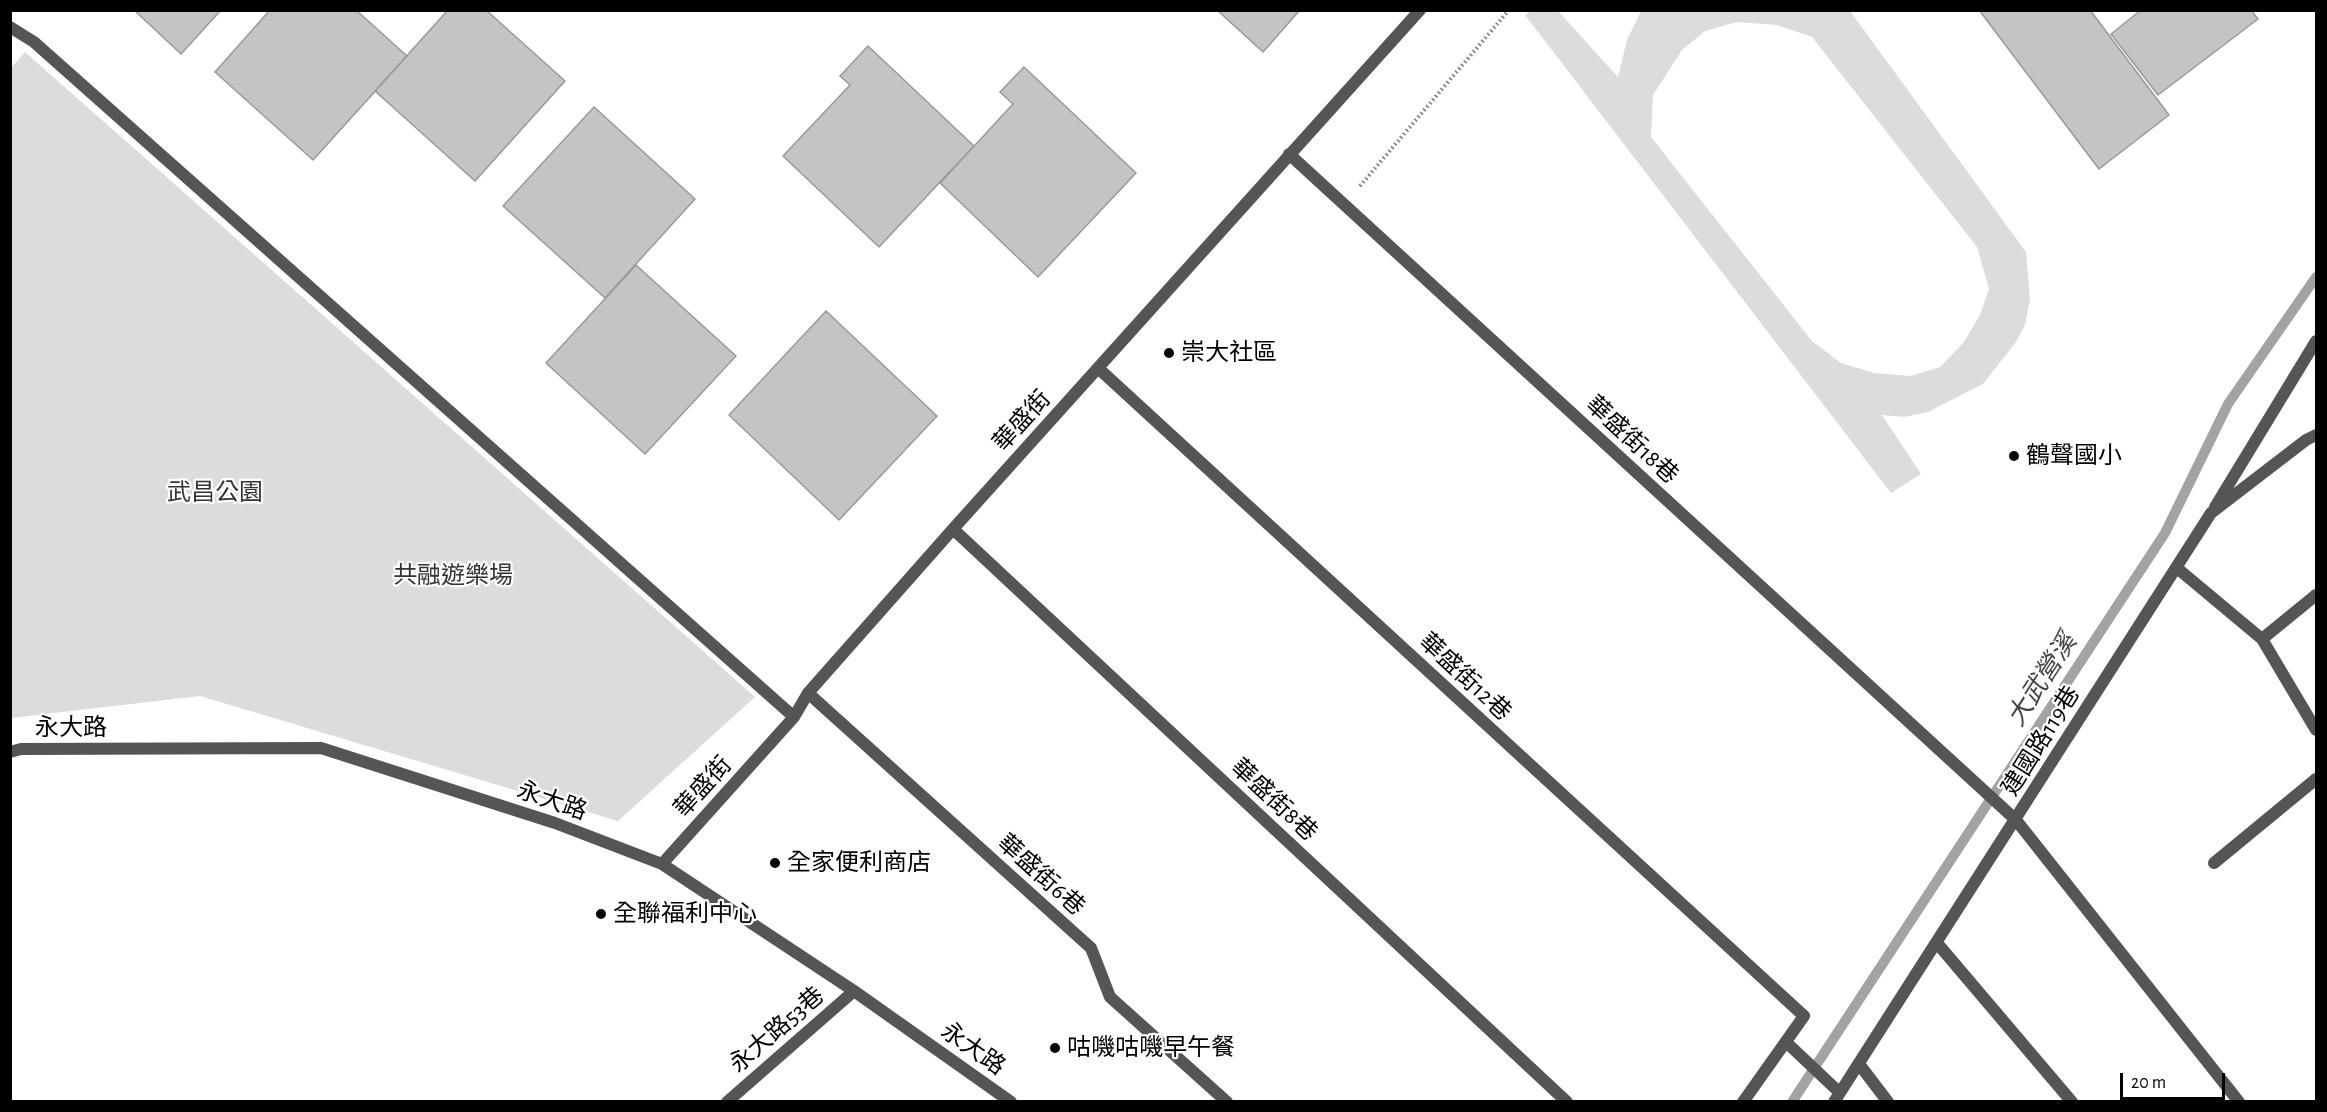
<!DOCTYPE html>
<meta charset="utf-8">
<style>
body{margin:0}
#map{position:relative;width:2327px;height:1112px;overflow:hidden;background:#fff;font-family:"Alegreya Sans",sans-serif}
canvas{display:block}
.frame{position:absolute;inset:0;border:12px solid #000;pointer-events:none}
.scale{position:absolute;left:2120px;top:1073px;width:105px;height:27px;box-sizing:border-box;border:3px solid #000;border-top:0;padding-left:8px;font-size:18px;line-height:21px;white-space:nowrap;color:#000;-webkit-text-stroke:4px #fff;paint-order:stroke}
</style>
<div id="map">
<canvas width="2327" height="1112"></canvas>
<div class="frame"></div>
<div class="scale">20 m</div>
</div>
<script>
const ctx = document.querySelector('canvas').getContext('2d');
ctx.lineJoin = 'round';
function fill(path, color) { ctx.fillStyle = color; ctx.fill(path, 'evenodd'); }
const shape = rows => new Path2D(rows.map(r => 'M' + r).join(''));
function strokePath(path, color, width, dash) { ctx.strokeStyle = color; ctx.lineWidth = width; ctx.lineCap = dash ? 'butt' : 'round'; ctx.setLineDash(dash || []); ctx.stroke(path); }
function write(font, color, halo, rows, align = 'center') {
  ctx.font = font + ' "Alegreya Sans","Noto Sans TC",sans-serif'; ctx.lineWidth = 4.5; ctx.setLineDash([]); ctx.textBaseline = 'middle'; ctx.strokeStyle = halo; ctx.fillStyle = color; for (const [text, x, y, turn = 0] of rows) {
    ctx.save(); ctx.translate(x, y); ctx.rotate((+turn || 0) * Math.PI / 180); ctx.textAlign = isNaN(turn) ? turn : align; if (halo) ctx.strokeText(text, 0, 0); ctx.fillText(text, 0, 0); ctx.restore();
  }
}
fill(shape([
 [1531,11,1558,11,1618,77,1627,40,1641,11,1850,11,2026,252,2030,299,2025,325,2016,342,1983,384,1928,412,1904,417,1882,415,1921,474,1891,493,1525,15],
 [1737,22,1777,25,1812,37,1977,247,1989,289,1980,315,1964,342,1940,367,1910,376,1874,373,1841,363,1812,341,1651,137,1653,95,1682,50,1705,31],
 [25,52,755,697,618,821,200,696,11,718,10,69]
]), '#dcdcdc');
strokePath(shape([
 [1792,1102,2165,533,2228,404,2316,277]
]), '#a3a3a3', 10);
const building = shape([
 [134,10,221,10,181,54,134,10],
 [270,10,356,10,407,56,313,160,215,72,270,10],
 [448,10,486,10,565,81,475,181,375,91,448,10],
 [1217,10,1300,10,1263,52,1217,10],
 [1979,10,2090,10,2169,115,2099,169,1979,10],
 [2141,10,2251,10,2258,19,2158,95,2111,34,2141,10],
 [868,46,974,146,879,247,783,156,850,85,840,76,868,46],
 [1024,67,1136,173,1038,277,940,183,1013,104,1000,92,1024,67],
 [594,107,695,199,605,298,503,206,594,107],
 [636,265,736,356,645,454,546,363,636,265],
 [826,311,937,416,839,520,729,415,826,311]
]);
fill(building, '#c4c4c4');
strokePath(building, '#999', 1.5);
strokePath(shape([
 [1360,186,1509,10]
]), '#777', 4, [1.5, 3]);
strokePath(shape([
 [10,27,34,42,794,717],
 [1289,154,2016,820,2239,1102],
 [1098,368,1804,1016,1743,1102],
 [2215,507,2316,341],
 [953,529,1567,1102],
 [2177,568,2262,639,2316,730],
 [2262,639,2316,595],
 [808,693,1091,948,1110,997,1227,1102],
 [10,752,21,749,321,748,555,823,662,864,854,991,1011,1102],
 [2214,863,2316,779],
 [662,864,794,717,808,693,953,529,1420,10],
 [1937,943,2072,1102],
 [1786,1042,1840,1093],
 [1859,1064,1888,1102],
 [727,1102,854,991],
 [1834,1102,2211,513,2306,440,2316,435]
]), '#555', 12);
for (const [x, y, r, color] of [
 [1169,353,6,"#000"],
 [2014,456,6,"#000"],
 [775,863,6,"#000"],
 [601,914,6,"#000"],
 [1055,1048,6,"#000"]
]) { const dot = new Path2D(); dot.arc(x, y, r, 0, 2 * Math.PI); ctx.fillStyle = color; ctx.fill(dot); strokePath(dot, '#fff', 2); }
write('24px', '#000', '#fff', [
 ["崇大社區",1181,353],
 ["鶴聲國小",2026,456],
 ["全家便利商店",787,863],
 ["全聯福利中心",613,914],
 ["咕嘰咕嘰早午餐",1067,1048]
], 'left');
write('24px', '#000', '#fff', [
 ["華盛街",1022,421,-48],
 ["華盛街18巷",1632,440,43],
 ["華盛街12巷",1465,677,43],
 ["永大路",71,728],
 ["建國路119巷",2041,741,-58],
 ["華盛街",703,787,-48],
 ["華盛街8巷",1274,800,43],
 ["永大路",552,801,19],
 ["華盛街6巷",1041,875,42],
 ["永大路53巷",777,1030,-41],
 ["永大路",973,1049,35]
]);
write('24px', '#333', '#fff', [
 ["武昌公園",215,493],
 ["共融遊樂場",453,576]
]);
write('italic 26px', '#444', '#fff', [
 ["大武營溪",2042,680,-57]
]);
</script>
